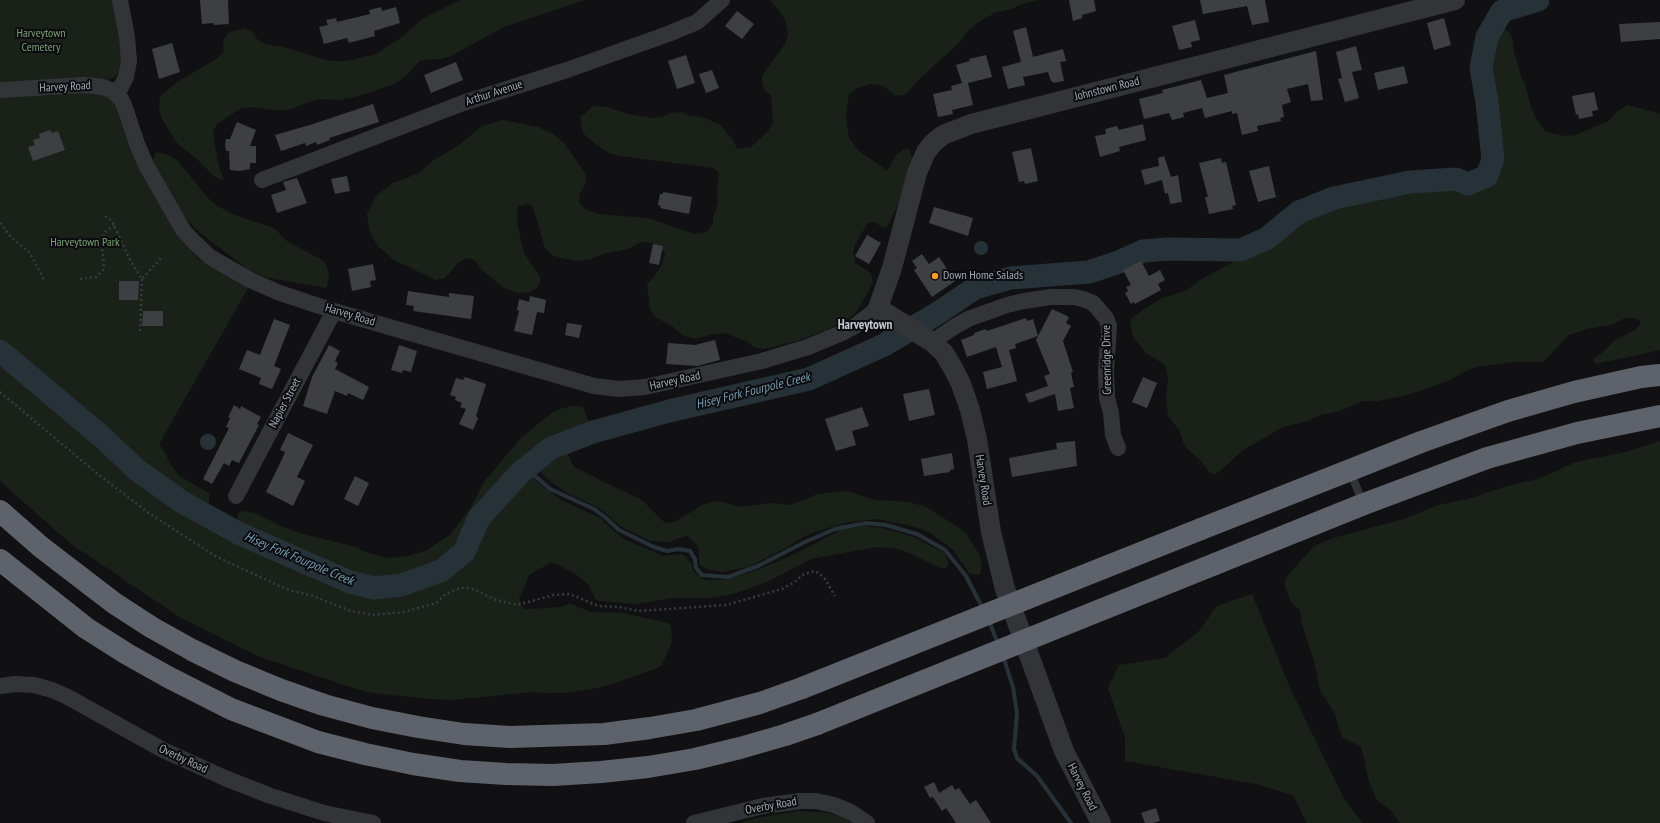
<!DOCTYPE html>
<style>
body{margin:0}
canvas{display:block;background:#111113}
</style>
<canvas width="1660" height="823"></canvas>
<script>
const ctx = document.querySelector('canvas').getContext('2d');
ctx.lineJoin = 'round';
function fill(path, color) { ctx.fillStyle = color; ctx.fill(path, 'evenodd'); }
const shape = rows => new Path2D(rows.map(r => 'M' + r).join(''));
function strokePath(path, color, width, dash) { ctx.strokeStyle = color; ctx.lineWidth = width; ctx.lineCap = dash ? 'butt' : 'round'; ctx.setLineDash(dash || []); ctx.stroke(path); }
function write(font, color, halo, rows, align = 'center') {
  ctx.font = font + ' "PT Sans Narrow",sans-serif'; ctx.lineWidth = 4; ctx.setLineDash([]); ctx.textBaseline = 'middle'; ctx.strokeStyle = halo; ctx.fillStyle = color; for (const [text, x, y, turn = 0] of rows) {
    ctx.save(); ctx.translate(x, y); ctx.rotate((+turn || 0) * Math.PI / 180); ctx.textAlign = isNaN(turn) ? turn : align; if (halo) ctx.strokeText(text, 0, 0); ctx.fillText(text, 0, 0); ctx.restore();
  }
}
fill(shape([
 [0,0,115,0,123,49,119,73,113,78,105,80,0,84],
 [460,0,585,0,504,27,451,56,441,59,421,60,408,74,401,80,389,86,359,96,340,100,319,99,309,102,291,109,281,111,251,107,241,108,217,124,213,132,218,163,224,181,215,177,200,162,176,142,161,117,159,107,160,97,176,83,218,58,224,51,223,41,228,33,243,28,252,32,257,39,265,44,284,47,329,61,347,61,376,54,402,37,424,18],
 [771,0,1039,0,1021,4,1012,9,996,12,979,22,967,31,959,43,918,80,905,95,895,95,883,86,871,84,857,88,849,94,846,117,849,138,858,150,883,168,886,171,889,168,897,154,905,149,910,150,912,159,899,202,888,226,883,228,875,222,870,222,866,226,855,245,853,252,855,263,871,273,873,283,858,310,851,317,843,322,824,331,796,341,764,349,754,347,746,341,724,333,714,334,694,339,684,336,672,326,655,317,650,309,647,284,654,277,662,264,665,255,664,251,651,243,641,242,628,249,606,253,591,259,576,261,561,258,552,255,545,248,535,214,532,206,528,204,519,206,517,209,517,223,524,253,541,278,538,287,531,292,517,293,504,288,480,268,475,260,466,258,458,263,445,278,436,280,394,260,380,248,374,240,370,232,367,214,375,197,391,184,419,173,434,160,459,145,482,126,503,120,538,127,553,134,564,143,585,173,586,183,579,195,579,202,585,209,598,214,648,218,694,234,707,232,713,224,713,218,718,203,717,188,719,175,717,170,713,168,620,156,609,153,596,145,584,134,582,130,580,115,582,116,592,107,597,106,607,107,627,114,652,118,662,117,671,113,681,112,690,116,701,117,719,124,733,140,737,149,751,147,768,131,773,122,771,96,764,89,762,78,764,73,785,44,788,35,785,20,776,6,773,5],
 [1501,30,1505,30,1509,32,1512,37,1514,52,1521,76,1526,87,1531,108,1536,119,1546,132,1565,136,1575,135,1609,121,1619,110,1628,105,1660,114,1660,350,1596,364,1593,360,1604,351,1615,340,1635,330,1641,323,1638,319,1634,318,1625,318,1611,325,1587,329,1569,335,1543,362,1513,362,1476,367,1466,371,1450,380,1417,392,1398,397,1378,401,1362,401,1339,411,1320,415,1307,421,1281,428,1243,450,1219,472,1215,474,1210,473,1201,461,1185,447,1179,430,1168,416,1166,399,1168,379,1165,365,1145,352,1133,337,1130,322,1131,318,1162,298,1185,291,1202,279,1237,260,1258,254,1289,228,1333,203,1394,191,1448,184,1468,189,1481,188,1490,183,1493,180,1501,167,1503,157,1489,95,1485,61,1488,51,1496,33],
 [89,91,108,97,115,103,121,115,129,145,150,187,175,232,199,259,248,288,159,444,167,456,168,461,179,476,209,493,209,502,203,503,155,474,120,441,91,419,36,372,18,359,0,342,0,96],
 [156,152,166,154,177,160,208,198,216,205,234,215,274,228,288,242,324,261,328,270,329,279,326,288,269,278,251,272,198,231,184,217,156,169,153,160],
 [0,360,56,408,83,427,95,441,111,452,117,459,171,501,207,523,220,529,223,529,239,539,290,558,346,587,389,593,403,591,423,581,437,577,450,571,464,558,478,538,486,520,496,506,501,493,520,480,532,475,537,482,561,500,600,518,622,538,663,556,681,554,685,556,691,563,694,572,705,580,730,579,757,570,795,554,843,529,864,526,882,528,914,537,944,553,949,563,946,568,941,568,902,550,892,548,876,547,811,559,767,582,733,594,710,598,672,598,637,604,599,601,595,599,589,585,577,575,555,563,550,563,529,575,524,589,519,597,522,606,525,609,530,609,558,607,571,604,591,612,624,613,668,623,671,626,672,641,662,665,658,668,612,684,597,688,564,693,545,693,534,692,451,700,429,699,373,693,356,689,260,657,181,618,71,544,0,481],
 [573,406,583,407,589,423,577,429,555,433,529,450,476,508,468,526,444,557,433,566,415,570,402,577,378,582,368,582,359,580,328,564,268,538,249,528,238,519,237,515,240,511,255,513,283,527,303,534,353,546,368,553,389,558,404,557,425,551,450,535,469,510,484,482,521,438,553,412,563,408],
 [1660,441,1660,823,1400,823,1391,811,1377,800,1369,782,1362,750,1360,746,1343,738,1339,729,1335,714,1320,690,1314,661,1302,624,1300,611,1290,600,1285,586,1285,581,1290,573,1314,546,1333,538,1404,519,1438,505,1468,499,1507,486,1538,479,1576,462,1626,452],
 [557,451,567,453,574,467,581,470,600,480,642,500,665,523,675,522,702,505,717,501,742,507,771,503,789,505,804,500,817,494,847,491,876,500,909,502,926,507,953,524,966,533,980,556,982,567,979,575,969,573,953,550,929,532,911,526,878,519,849,522,814,532,805,536,784,549,748,567,722,572,708,570,700,565,699,560,699,551,697,546,687,535,669,542,650,541,620,526,601,509,565,492,545,477,539,470,538,465,552,453],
 [1252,594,1290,688,1345,801,1363,823,1307,823,1293,795,1256,784,1125,761,1125,738,1108,688,1119,665,1165,658,1199,631,1217,606],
 [800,811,828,813,846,818,853,823,741,823,756,818]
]), '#192119');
fill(shape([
 '974 248a7 7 0 1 1 14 0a7 7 0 1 1-14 0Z',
 '200 442a8 8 0 1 1 16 0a8 8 0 1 1-16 0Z'
]), '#273238');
strokePath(shape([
 [526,468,550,489,594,509,606,518,619,530,654,547,667,551,678,549,690,551,695,559,696,568,702,575,728,577,758,566,805,542,835,529,866,523,886,525,917,534,945,550,966,576,983,609],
 [989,621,998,644],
 [1003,656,1013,687,1017,713,1014,749,1017,758,1037,776,1071,823]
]), '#273238', 4);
strokePath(shape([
 [0,351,102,437,137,470,182,502,240,534,350,582,374,588,401,585,441,571,464,552,479,518,521,472,551,448,593,432,669,411,809,379,884,345,938,313,975,288,1011,278,1089,272,1119,262,1143,251,1168,249,1240,250,1266,239,1299,212,1334,198,1410,182,1456,179,1468,184,1487,176,1493,159,1487,102,1481,68,1487,37,1502,11,1538,0]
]), '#273238', 23);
fill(shape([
 [200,0,228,0,229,24,214,25,213,23,202,24],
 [1069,0,1094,0,1096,11,1082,15,1082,18,1073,21],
 [1200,0,1265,0,1269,22,1252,25,1247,6,1203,14],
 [381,7,382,11,396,7,400,23,374,31,375,36,349,43,347,38,324,44,319,27,328,25,326,20,336,18,337,22,370,14,369,10],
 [737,11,754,24,742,39,725,26],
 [1444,18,1451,45,1434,50,1427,23],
 [1195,20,1200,40,1191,42,1192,47,1179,50,1172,26],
 [1660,22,1660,39,1621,42,1619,24],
 [1026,27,1033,57,1063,49,1066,61,1060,62,1064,81,1053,83,1052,81,1051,81,1048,72,1023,77,1025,85,1008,89,1002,67,1021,62,1013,31],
 [172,43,180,72,159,79,152,49],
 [1356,46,1362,70,1352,72,1359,98,1345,102,1338,79,1342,78,1336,52],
 [1316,51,1323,100,1311,101,1308,84,1287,89,1291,102,1282,105,1284,117,1280,118,1281,121,1257,126,1258,131,1242,135,1237,113,1232,114,1232,111,1205,118,1202,108,1183,113,1184,117,1172,120,1169,113,1144,119,1139,99,1163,93,1162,90,1201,80,1207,98,1228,93,1224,75],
 [686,55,695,83,677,89,668,61],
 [986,55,992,77,968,83,973,105,952,110,953,114,938,117,933,94,952,90,951,86,962,83,956,65,970,61,969,59],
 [456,62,463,80,431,93,424,75],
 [1404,66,1408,83,1378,90,1374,73],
 [712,70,719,88,706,93,699,74],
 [1594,92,1598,110,1592,111,1593,116,1579,119,1578,114,1576,115,1572,96],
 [373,104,379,122,329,138,330,140,317,145,316,142,306,146,305,143,281,151,275,135,310,125],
 [237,122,256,130,250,146,256,146,256,163,250,163,250,169,240,171,230,170,229,151,226,151,225,145,226,139,230,139],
 [1143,124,1146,140,1119,147,1120,151,1100,157,1095,136,1106,134,1105,129,1117,126,1119,130],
 [50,130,52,133,58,131,65,150,33,161,28,147,35,145,33,140,40,138,39,134],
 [1031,148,1038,181,1025,184,1024,181,1019,182,1012,152],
 [1164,156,1171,177,1178,175,1182,202,1170,204,1168,193,1165,194,1162,180,1145,185,1141,170,1159,166,1158,158],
 [1221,158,1222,163,1226,162,1236,205,1232,206,1233,209,1209,214,1205,197,1208,197,1199,163],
 [1269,166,1276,197,1258,202,1249,171],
 [347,176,350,191,335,194,331,179],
 [297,178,307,203,277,213,271,195,286,190,283,182],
 [663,192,692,197,689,214,660,208,661,206,658,205,660,194,663,194],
 [934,207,973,218,968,236,929,223],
 [867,235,881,243,869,264,855,256],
 [653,244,663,246,659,265,649,263],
 [922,254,929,264,939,257,955,281,932,297,914,270,917,268,912,261],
 [1141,261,1149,276,1160,270,1165,280,1158,284,1161,290,1135,304,1134,302,1131,304,1125,293,1128,291,1126,287,1131,285,1123,270],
 [373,264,376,280,370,281,371,287,352,291,348,269],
 [119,281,139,281,138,300,119,300],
 [408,291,449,297,449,293,474,296,471,319,413,311,414,306,406,305],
 [530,296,546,300,544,313,537,312,532,335,514,331,519,311,517,310,519,299,529,302],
 [1052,309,1069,317,1066,323,1071,326,1063,341,1073,372,1071,373,1074,387,1070,388,1074,408,1058,411,1055,394,1029,403,1025,394,1048,386,1044,376,1050,374,1036,340,1038,336,1015,344,1016,348,1009,350,1017,381,987,389,983,372,1002,367,996,347,967,357,961,340,974,335,974,333,986,329,987,331,1026,318,1027,321,1033,319,1038,336],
 [143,311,163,311,163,326,142,326],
 [274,319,290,325,274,366,281,369,272,389,259,384,261,378,239,369,247,350,260,355],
 [567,323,582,325,579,338,565,335],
 [715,340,720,360,697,366,666,364,668,343,695,345],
 [329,345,340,351,335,361,338,363,335,369,369,387,363,400,348,393,347,396,335,391,327,414,303,406,312,377],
 [399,345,417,351,411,372,403,370,402,373,391,370],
 [465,377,486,384,476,416,478,418,473,430,459,424,466,409,460,407,462,403,455,400,456,397,450,395,456,378,463,380],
 [1143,377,1157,383,1147,408,1132,402],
 [929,389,935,415,909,421,903,394],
 [234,405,240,409,241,406,261,417,257,424,259,425,239,463,232,460,229,466,224,463,212,484,203,479,229,428,226,427,230,418,228,417],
 [862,407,869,426,852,431,856,445,836,451,825,419],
 [288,433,313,445,297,477,305,481,293,506,266,492,283,457,285,452,280,450],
 [1075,441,1077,466,1012,477,1009,458,1057,449,1056,443],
 [952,453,954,469,950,470,950,472,924,476,921,459],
 [355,476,369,483,358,506,344,499],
 [934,782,939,793,952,785,955,790,959,788,970,804,976,800,991,823,956,823,946,808,942,811,933,797,930,798,924,787],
 [1156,808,1160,821,1153,823,1145,823,1141,813]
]), '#3d3f43');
strokePath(shape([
 [105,216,112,221,130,260,142,279,162,257],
 [0,223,11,237,30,253,44,280],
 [80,279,96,277,103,270,104,263,101,242,105,232,114,225],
 [140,331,142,279],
 [0,392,99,475,150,514,217,557,286,589,313,596,351,611,372,615,404,612,436,603,446,594,460,588,469,588,478,591,493,599,517,605,554,595,570,594,598,606,619,607,639,611,726,605,782,589,795,582,802,575,815,571,820,574,825,579,835,596]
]), '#383b3f', 2.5, [2, 3]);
strokePath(shape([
 [1350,471,1363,503]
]), '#323438', 8);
strokePath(shape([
 [0,90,84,85,103,87,113,91,121,99,124,105,137,144,147,167,183,230,192,240,210,257,250,280,280,293,334,311,594,386,619,389,645,387,762,361,808,347,844,332,855,326,878,308],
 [117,95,126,77,129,61,127,37,120,0],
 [262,180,463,103,567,70,668,34,697,22,722,0],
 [932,342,954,327,968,319,1007,305,1024,301,1051,297,1074,297,1083,299,1093,303,1106,318,1109,326,1106,372,1107,398,1111,413,1113,435,1118,448],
 [236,496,334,311],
 [0,686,15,684,34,685,52,690,66,696,163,750,225,778,268,795,324,813,373,823],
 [694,823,763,806,800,801,816,801,834,805,851,812,867,823]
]), '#323438', 16);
strokePath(shape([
 [1101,823,1064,751,1005,589,991,532,977,439,970,410,961,384,953,368,944,353,932,342,878,308,892,268,917,173,922,161,926,152,933,143,943,135,971,124,1455,0]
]), '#323438', 20);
strokePath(shape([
 [0,511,41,547,114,603,151,627,192,650,235,671,281,690,324,705,372,718,418,727,464,734,510,737,604,734,650,728,696,720,760,703,802,688],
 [1201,529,1421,442,1508,411,1574,392,1641,377,1660,375],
 [0,560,86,628,127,654,168,677,231,709,318,742,365,754,413,764,460,771,506,774,553,775,601,772,648,767,695,759,740,748,785,735,817,724],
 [1215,564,1364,504,1487,458,1577,433,1660,416]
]), '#5e626a', 22);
strokePath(shape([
 [802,688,1201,529],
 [817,724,1215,564]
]), '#5e626a', 22);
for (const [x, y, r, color] of [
 [935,276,4,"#ff9a1d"]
]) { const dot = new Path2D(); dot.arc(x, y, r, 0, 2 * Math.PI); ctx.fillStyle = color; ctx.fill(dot); strokePath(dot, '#0c0c0e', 1.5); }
write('12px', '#78a276', '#0c0c0e', [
 ["Harveytown",41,34],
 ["Cemetery",41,48],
 ["Harveytown Park",85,243]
]);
write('12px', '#a1a9b5', '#0c0c0e', [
 ["Harvey Road",65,87,-3],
 ["Johnstown Road",1107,89,-14],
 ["Arthur Avenue",494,93,-18],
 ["Harvey Road",350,315,17],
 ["Greenridge Drive",1107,360,-91],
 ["Harvey Road",675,381,-12],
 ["Napier Street",285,403,-62],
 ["Harvey Road",983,480,81],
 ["Overby Road",183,759,25],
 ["Harvey Road",1082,787,63],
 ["Overby Road",771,806,-10]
]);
write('12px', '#a1a9b5', '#0c0c0e', [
 ["Down Home Salads",943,276]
], 'left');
write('bold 13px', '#c3c8d1', '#0c0c0e', [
 ["Harveytown",865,325]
]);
write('italic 13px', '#759db4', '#0c0c0e', [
 ["Hisey Fork Fourpole Creek",753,391,-14],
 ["Hisey Fork Fourpole Creek",299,559,23]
]);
</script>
